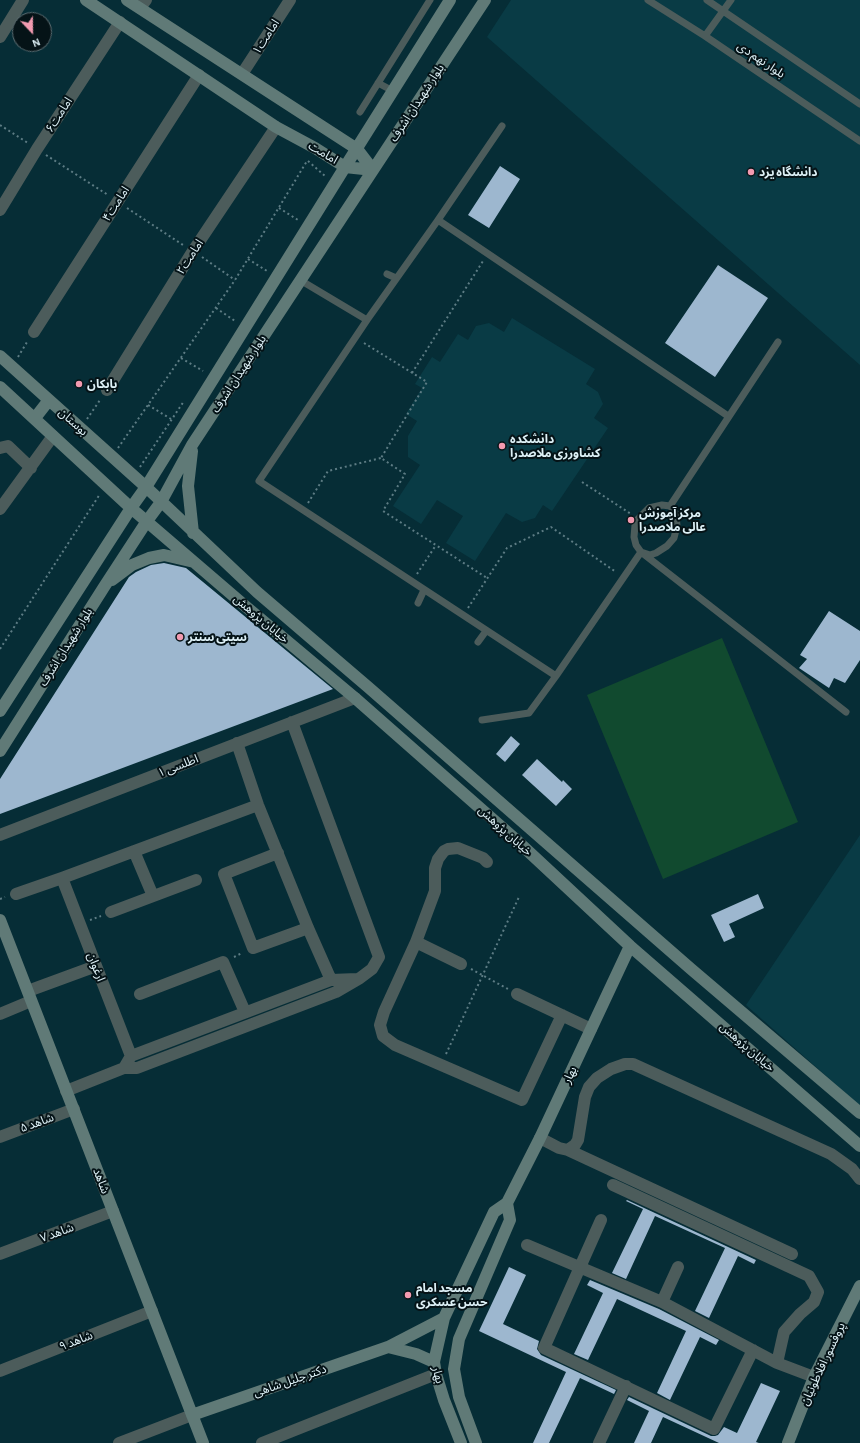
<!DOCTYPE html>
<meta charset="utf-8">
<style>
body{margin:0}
#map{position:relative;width:860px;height:1443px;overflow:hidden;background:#062d36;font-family:"Alegreya Sans",sans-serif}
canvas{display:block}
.north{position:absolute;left:12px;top:12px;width:40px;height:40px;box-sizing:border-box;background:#051317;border:1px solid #5c6c71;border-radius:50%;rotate:158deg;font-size:11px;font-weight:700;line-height:16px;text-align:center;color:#def1f7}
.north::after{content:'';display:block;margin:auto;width:14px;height:18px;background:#f29ab0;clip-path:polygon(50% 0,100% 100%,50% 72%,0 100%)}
</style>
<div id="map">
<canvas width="860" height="1443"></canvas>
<div class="north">N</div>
</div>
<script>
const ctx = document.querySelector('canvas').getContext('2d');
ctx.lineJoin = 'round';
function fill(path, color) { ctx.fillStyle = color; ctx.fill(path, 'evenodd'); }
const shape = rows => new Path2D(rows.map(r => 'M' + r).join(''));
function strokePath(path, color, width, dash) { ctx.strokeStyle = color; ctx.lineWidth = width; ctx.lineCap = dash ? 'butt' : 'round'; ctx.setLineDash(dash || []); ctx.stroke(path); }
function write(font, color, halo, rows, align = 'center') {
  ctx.font = font + ' "Alegreya Sans","Noto Sans Arabic",sans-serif'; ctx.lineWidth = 4; ctx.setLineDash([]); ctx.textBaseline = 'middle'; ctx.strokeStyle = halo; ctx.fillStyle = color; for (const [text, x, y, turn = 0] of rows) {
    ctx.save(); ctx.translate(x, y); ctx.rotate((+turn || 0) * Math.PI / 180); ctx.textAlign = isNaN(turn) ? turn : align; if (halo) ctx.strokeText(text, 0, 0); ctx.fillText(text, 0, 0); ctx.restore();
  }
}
fill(shape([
 [511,0,860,0,860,365,487,37],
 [512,318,595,369,586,384,598,392,603,404,594,418,608,428,552,511,543,505,535,518,522,522,506,513,475,561,446,543,463,516,437,500,421,524,393,506,420,465,408,457,408,436,417,421,406,414,422,388,415,384,432,357,440,362,458,334,468,340,476,326,489,323,504,332],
 [860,835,860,1106,746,1005]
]), '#093b45');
fill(shape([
 [722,638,798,822,663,879,587,695]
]), '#114a2f');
fill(shape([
 [500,166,520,179,489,228,468,215],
 [718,265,768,298,715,377,665,343],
 [164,563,186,568,333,689,0,814,0,779,129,577,136,572,151,565],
 [829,611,860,631,860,660,845,683,834,678,829,688,799,668,807,659,800,655],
 [511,736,520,744,505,762,496,754],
 [537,759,562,782,563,780,572,789,556,806,522,775],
 [758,894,764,908,729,924,735,937,724,942,711,915],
 [627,1200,756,1260,754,1264,738,1256,709,1318,695,1311,725,1248,655,1216,626,1279,612,1273,643,1209,626,1201],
 [509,1267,526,1275,503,1324,539,1341,537,1349,541,1355,616,1390,614,1394,580,1378,549,1443,533,1443,566,1372,479,1331],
 [590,1280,659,1309,719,1340,716,1345,700,1337,670,1400,657,1393,686,1331,617,1299,588,1360,574,1354,603,1293,587,1285],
 [761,1383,780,1391,756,1442,759,1443,719,1443,663,1417,651,1443,634,1443,649,1411,627,1400,629,1397,711,1436,715,1436,718,1435,724,1427,737,1433]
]), '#9db7cf');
strokePath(shape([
 [0,125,28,143],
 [46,155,108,195],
 [308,161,325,176],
 [127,208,183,245],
 [279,208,298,220],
 [202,257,235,280],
 [248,259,267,271],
 [216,308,235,321],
 [364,343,427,382,381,458,405,474,383,511,487,578],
 [18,357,27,342],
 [181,358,203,371],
 [412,373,483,261],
 [148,405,171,419],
 [87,419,100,400],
 [118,448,235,280,307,161],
 [140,467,184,401],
 [582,482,631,514],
 [308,503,328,471,381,458],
 [417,574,436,545],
 [468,608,507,548,551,527,616,572],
 [0,649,100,494],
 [0,899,5,897],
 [90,920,101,916],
 [234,957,242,953],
 [471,969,508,989],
 [446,1054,519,897]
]), '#5d7c84', 2, [2, 3]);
strokePath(shape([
 [648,0,705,36,860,141],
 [707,0,860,104],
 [705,36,731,0],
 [378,83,393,91],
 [360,112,430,0],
 [438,220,502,126],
 [387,274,396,278],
 [300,280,367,320,259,481,556,676,641,552,846,712],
 [367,320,438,220,728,416],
 [662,505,670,506,676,514,677,526,674,538,667,546,656,553,650,555,641,552,636,545,634,537,635,525,638,519,649,508,662,505],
 [670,506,778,342],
 [418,603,424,590],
 [478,642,486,631],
 [482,720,529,713,556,676]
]), '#4c5c5b', 7);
strokePath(shape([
 [140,8,146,0],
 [0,37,23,0],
 [242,74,290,0],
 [0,210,37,149,120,22],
 [34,332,199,75],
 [107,390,193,251,276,127],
 [0,448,8,446,31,468],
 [0,509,53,436],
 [237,743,258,805,308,928,331,980],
 [0,835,355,698],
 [134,851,153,896],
 [278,853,224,874,253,948,308,928],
 [487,862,483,858,458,848,448,849,444,851,438,859,435,868,435,891,416,942,384,1012,380,1025,383,1036,395,1045,522,1100,562,1015],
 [62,878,131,1056],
 [16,894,62,878,258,805],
 [111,912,196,880],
 [416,942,461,964],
 [28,991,96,966],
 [140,994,223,962,245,1012],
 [517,994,591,1029],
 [0,1014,31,1001],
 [124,1068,131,1056,331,980,357,979],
 [66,1091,124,1068,137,1068,336,992,360,978,372,969,379,957,292,722],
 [0,1137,74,1109],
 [540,1138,559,1148,568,1150,575,1145,578,1140,585,1097,589,1087,597,1078,611,1069,625,1064,633,1064,831,1154,852,1169,860,1179],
 [568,1150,792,1254],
 [613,1185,809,1276,818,1292,814,1302,800,1314,784,1332,777,1363,814,1377],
 [601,1220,544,1348,714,1429,753,1350],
 [527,1245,662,1302,777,1363],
 [0,1254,113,1211],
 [662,1302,678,1267],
 [0,1371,152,1311],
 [119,1443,192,1415],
 [262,1443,436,1374],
 [599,1443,626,1386]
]), '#4c5c5b', 12);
strokePath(shape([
 [86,0,276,127,315,148,345,167,373,170],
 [127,0,357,149,373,170],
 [0,356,146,487,257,592,368,687,691,969,860,1113],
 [0,387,131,508,244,605,355,698,514,838,630,946,860,1146],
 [35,418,49,400],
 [192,451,188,486,193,533],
 [112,580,132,565,149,558,164,555,194,562],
 [0,711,131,508,146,487,345,167,450,0],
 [0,751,104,587,147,521,161,502,192,445,485,0],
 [0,920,203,1443],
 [388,1347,416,1354,434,1362],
 [192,1415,388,1347,444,1318],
 [461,1443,444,1400,436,1374,434,1362,444,1318,494,1212,507,1203,540,1138,630,946],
 [476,1443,459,1397,454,1369,459,1339,510,1220,507,1203],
 [788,1443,814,1377,860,1286]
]), '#607a77', 12);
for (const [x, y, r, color] of [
 [751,172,4,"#f29ab0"],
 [79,384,4,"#f29ab0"],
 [502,446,4,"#f29ab0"],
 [631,520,4,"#f29ab0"],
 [180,637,4,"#f29ab0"],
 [408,1295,4,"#f29ab0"]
]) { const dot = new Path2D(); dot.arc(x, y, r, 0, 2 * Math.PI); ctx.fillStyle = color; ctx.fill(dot); strokePath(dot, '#051317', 1.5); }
write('12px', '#def1f7', '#051317', [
 ["امامت۱",266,37,-57],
 ["بلوار نهم دی",761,60,34],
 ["بلوار شهیدان اشرف",417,103,-57],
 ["امامت۶",59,115,-57],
 ["امامت",323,153,31],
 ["امامت۴",116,204,-57],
 ["امامت۲",190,257,-57],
 ["بلوار شهیدان اشرف",239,374,-57],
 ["بوستان",73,422,42],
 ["خیابان پژوهش",261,619,40],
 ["بلوار شهیدان اشرف",66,647,-58],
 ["اطلسی ۱",178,766,-21],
 ["خیابان پژوهش",505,831,42],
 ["ارغوان",96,967,69],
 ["خیابان پژوهش",747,1047,41],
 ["بهار",570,1075,-65],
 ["شاهد ۵",37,1123,-20],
 ["شاهد",101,1181,69],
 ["شاهد ۷",57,1233,-20],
 ["شاهد ۹",76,1341,-21],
 ["پروفسور افلاطونیان",823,1364,-65],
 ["بهار",438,1375,77],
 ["دکتر جلیل شاهی",290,1381,-19]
]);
write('bold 12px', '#def1f7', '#051317', [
 ["دانشگاه یزد",759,172],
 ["بابکان",87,384],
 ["دانشکده",510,439],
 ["کشاورزی ملاصدرا",510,453],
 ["مرکز آموزش",639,513],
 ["عالی ملّاصدرا",639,527],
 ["سیتی سنتر",188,637],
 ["مسجد امام",416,1288],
 ["حسن عسکری",416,1302]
], 'left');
</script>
